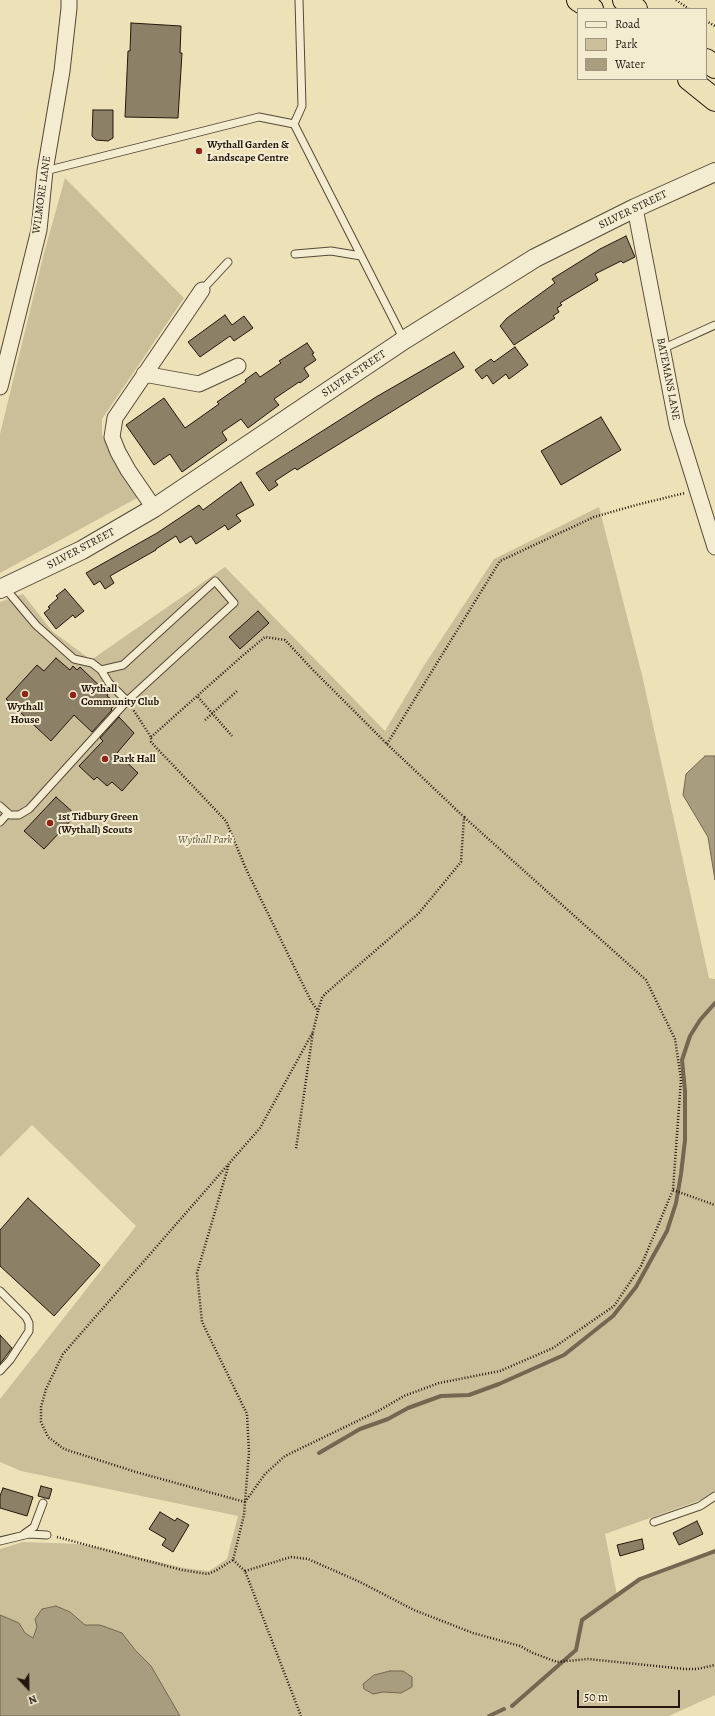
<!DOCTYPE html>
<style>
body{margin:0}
#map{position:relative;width:715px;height:1716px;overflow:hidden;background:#ede2b7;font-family:Alegreya,serif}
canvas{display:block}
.legend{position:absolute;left:577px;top:8px;width:130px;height:72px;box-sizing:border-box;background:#f3ecd0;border:1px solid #a09682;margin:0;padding:5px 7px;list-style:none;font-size:12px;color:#23160e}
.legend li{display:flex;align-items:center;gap:8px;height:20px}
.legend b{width:20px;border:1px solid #a09682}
.north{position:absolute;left:8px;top:1668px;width:40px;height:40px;-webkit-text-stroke:3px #f3ecd0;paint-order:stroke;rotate:158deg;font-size:11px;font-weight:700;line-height:16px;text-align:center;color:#23160e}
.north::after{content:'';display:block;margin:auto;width:14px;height:18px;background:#23160e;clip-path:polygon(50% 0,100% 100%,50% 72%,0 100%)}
.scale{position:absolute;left:577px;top:1690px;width:103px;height:18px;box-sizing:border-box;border:2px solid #23160e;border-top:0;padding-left:5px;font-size:12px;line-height:14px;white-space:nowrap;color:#23160e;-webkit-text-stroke:3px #f3ecd0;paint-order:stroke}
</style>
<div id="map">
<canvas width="715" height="1716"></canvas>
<ul class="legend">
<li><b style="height:5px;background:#f3ecd0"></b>Road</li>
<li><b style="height:11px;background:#cbbf9a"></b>Park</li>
<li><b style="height:11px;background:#a89d7e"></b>Water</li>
</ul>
<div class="north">N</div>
<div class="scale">50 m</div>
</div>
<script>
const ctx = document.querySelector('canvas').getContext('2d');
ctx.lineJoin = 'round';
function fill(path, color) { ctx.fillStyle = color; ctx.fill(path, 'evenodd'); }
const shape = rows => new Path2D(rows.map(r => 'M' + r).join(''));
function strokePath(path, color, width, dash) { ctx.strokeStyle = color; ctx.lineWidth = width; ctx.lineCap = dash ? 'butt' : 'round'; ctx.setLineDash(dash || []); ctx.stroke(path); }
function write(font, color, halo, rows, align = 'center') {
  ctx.font = font + ' Alegreya,serif'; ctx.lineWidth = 4; ctx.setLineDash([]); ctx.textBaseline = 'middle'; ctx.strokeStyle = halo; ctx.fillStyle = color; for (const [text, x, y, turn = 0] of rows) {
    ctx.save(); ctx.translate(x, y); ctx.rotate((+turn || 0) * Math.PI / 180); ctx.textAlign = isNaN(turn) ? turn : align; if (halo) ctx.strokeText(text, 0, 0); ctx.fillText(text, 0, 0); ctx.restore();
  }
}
fill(shape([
 [65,178,184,298,102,419,102,435,137,498,0,573,0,434,44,253],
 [599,507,642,675,709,978,715,979,715,1493,709,1497,605,1534,617,1595,640,1579,715,1551,715,1695,669,1716,0,1716,0,1549,23,1542,82,1544,184,1568,209,1571,227,1559,238,1516,21,1471,0,1462,0,1399,136,1226,32,1125,0,1157,0,602,23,594,52,631,91,660,225,567,385,731,425,664,494,559]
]), '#cbbf9a');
const water = shape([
 [705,756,715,756,715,880,708,837,683,795,686,774,705,756],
 [56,1606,70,1612,85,1625,100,1625,122,1633,135,1650,151,1666,180,1716,0,1716,0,1615,19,1623,25,1633,33,1638,37,1627,35,1619,42,1609,56,1606],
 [390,1671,403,1671,412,1677,412,1687,401,1693,383,1692,373,1694,364,1689,363,1684,374,1675,390,1671]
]);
fill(water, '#a89d7e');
strokePath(water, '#736751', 1);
strokePath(shape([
 [319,1453,360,1429,388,1419,408,1408,441,1396,469,1395,499,1384,564,1355,613,1316,636,1287,652,1258,667,1231,676,1203,681,1174,685,1140,685,1091,682,1060,690,1036,700,1020,715,1003],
 [512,1706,576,1650,582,1620,640,1579,715,1551],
 [489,1716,504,1709]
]), '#736751', 4);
const building = shape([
 [131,23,181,26,180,53,182,53,178,118,125,117,128,51,130,51,131,23],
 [93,110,113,110,113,138,108,141,96,140,92,136,93,110],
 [626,236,635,257,623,263,621,261,595,274,598,280,560,303,562,305,557,308,559,312,553,316,555,318,514,345,500,326,507,318,555,283,552,279,600,249,626,236],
 [225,315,232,325,244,316,253,328,234,341,230,336,200,357,188,342,225,315],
 [307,343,314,353,312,354,316,360,304,368,309,376,300,383,299,382,274,399,279,405,248,428,241,419,222,432,227,440,182,472,170,454,154,465,126,425,164,398,185,428,219,404,217,402,246,382,245,380,256,372,260,377,281,363,279,361,307,343],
 [515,347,528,365,509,379,506,374,493,384,487,375,482,379,475,370,491,359,494,362,515,347],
 [454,352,464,367,297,470,295,468,275,481,278,485,269,491,256,473,376,397,454,352],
 [601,417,621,450,561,485,541,451,601,417],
 [241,482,254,505,236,515,241,521,228,530,225,525,196,544,191,536,180,543,176,536,156,549,156,550,110,576,114,583,105,589,100,581,94,585,86,573,157,533,199,505,203,510,241,482],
 [65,589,84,611,75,618,73,615,56,629,44,613,50,608,48,607,58,598,56,596,65,589],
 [258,611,269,623,240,649,229,637,258,611],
 [56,658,70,670,73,666,77,670,80,667,108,694,107,696,116,703,111,709,112,710,92,732,74,715,51,741,6,699,37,665,44,671,56,658],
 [119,717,134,733,117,753,138,773,122,791,112,782,107,786,97,777,94,780,79,766,103,741,100,738,119,717],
 [56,797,76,815,44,849,24,831,56,797],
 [28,1198,100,1265,54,1316,0,1266,0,1230,28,1198],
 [0,1335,12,1348,0,1364,0,1335],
 [41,1486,52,1489,49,1499,38,1496,41,1486],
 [3,1488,33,1497,27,1516,0,1508,0,1496,3,1488],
 [160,1512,175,1521,177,1518,189,1525,173,1552,162,1545,166,1539,149,1529,160,1512],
 [697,1521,703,1534,679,1545,673,1533,697,1521],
 [642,1539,644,1549,620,1556,617,1545,642,1539]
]);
fill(building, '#8c8066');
strokePath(building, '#23160e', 1);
const service = shape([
 [294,124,302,106,299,0],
 [45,171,259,117,294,124,404,340],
 [295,254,331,251,361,256],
 [202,290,228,262],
 [662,349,715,325],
 [5,588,36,625,74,659,92,663,101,670,109,683,127,701],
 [0,806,10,815,19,815,29,809,127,701,234,603,215,581,123,665,101,670],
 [0,822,8,813],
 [0,1291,26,1317,29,1323,29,1331,10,1360,0,1371],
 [654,1522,700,1506,715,1496],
 [24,1534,34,1527,43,1503],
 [0,1541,29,1534,47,1535]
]);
const minor = shape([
 [635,208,677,425,715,547],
 [144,374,199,384,238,366],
 [0,387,39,230,45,171,62,71,69,8,69,0],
 [154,508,128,470,118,452,112,437,115,418,202,290]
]);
const tertiary = shape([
 [0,589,82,550,154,508,404,340,535,258,635,208,715,172]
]);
const trunk = shape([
 [578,0,592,9],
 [624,0,636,9],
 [706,60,715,67],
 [689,79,715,100]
]);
strokePath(service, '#564938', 9);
strokePath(minor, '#564938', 17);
strokePath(tertiary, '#564938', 20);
strokePath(trunk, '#23160e', 24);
strokePath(shape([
 [676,0,689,9],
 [706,21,715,26],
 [198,697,232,736],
 [132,708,151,737,151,742,226,821,246,869,311,1001,318,1011,313,1032,296,1149],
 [205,720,237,691],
 [151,737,241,657,265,637,285,640,312,669,387,744,464,817,461,862,419,913,325,994,322,998,318,1011],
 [387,744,500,561,594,517,636,505,685,493],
 [673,1190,715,1205],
 [245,1502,265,1474,285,1456,378,1411,404,1396,439,1383,500,1371,553,1348,614,1306,641,1266,673,1190,681,1079,675,1039,646,980,464,817],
 [245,1502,136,1472,64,1449,48,1437,41,1422,41,1407,46,1389,63,1354,260,1128,313,1032],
 [57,1537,182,1570,208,1574,215,1571,233,1560,244,1515,245,1502,249,1452,247,1414,202,1322,197,1273,229,1164],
 [233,1560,245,1571,301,1716],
 [245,1571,291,1557,308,1559,360,1582,414,1610,473,1633,520,1646,533,1653,557,1662,588,1659,685,1669,697,1669,715,1665]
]), '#23160e', 2.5, [1, 2]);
strokePath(service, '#f3ecd0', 7);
strokePath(minor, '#f3ecd0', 15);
strokePath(tertiary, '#f3ecd0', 18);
strokePath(trunk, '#ede2b7', 22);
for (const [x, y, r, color] of [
 [199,151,4,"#8f2418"],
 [25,694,4,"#8f2418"],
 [73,695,4,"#8f2418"],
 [105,759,4,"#8f2418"],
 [50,823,4,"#8f2418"]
]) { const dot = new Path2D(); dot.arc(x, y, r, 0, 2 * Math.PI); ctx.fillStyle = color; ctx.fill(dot); strokePath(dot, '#f3ecd0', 1.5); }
write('bold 11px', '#23160e', '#f3ecd0', [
 ["Wythall Garden &",207,145],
 ["Landscape Centre",207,158],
 ["Wythall",81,689],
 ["Community Club",81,702],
 ["Wythall",25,707,"center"],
 ["House",25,720,"center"],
 ["Park Hall",113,759],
 ["1st Tidbury Green",58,817],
 ["(Wythall) Scouts",58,830]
], 'left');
write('11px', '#23160e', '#f3ecd0', [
 ["WILMORE LANE",42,195,-82],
 ["SILVER STREET",633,210,-26],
 ["SILVER STREET",354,374,-34],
 ["BATEMANS LANE",668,379,79],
 ["SILVER STREET",81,549,-28]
]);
write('italic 11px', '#5e513f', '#f3ecd0', [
 ["Wythall Park",205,840]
]);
</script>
